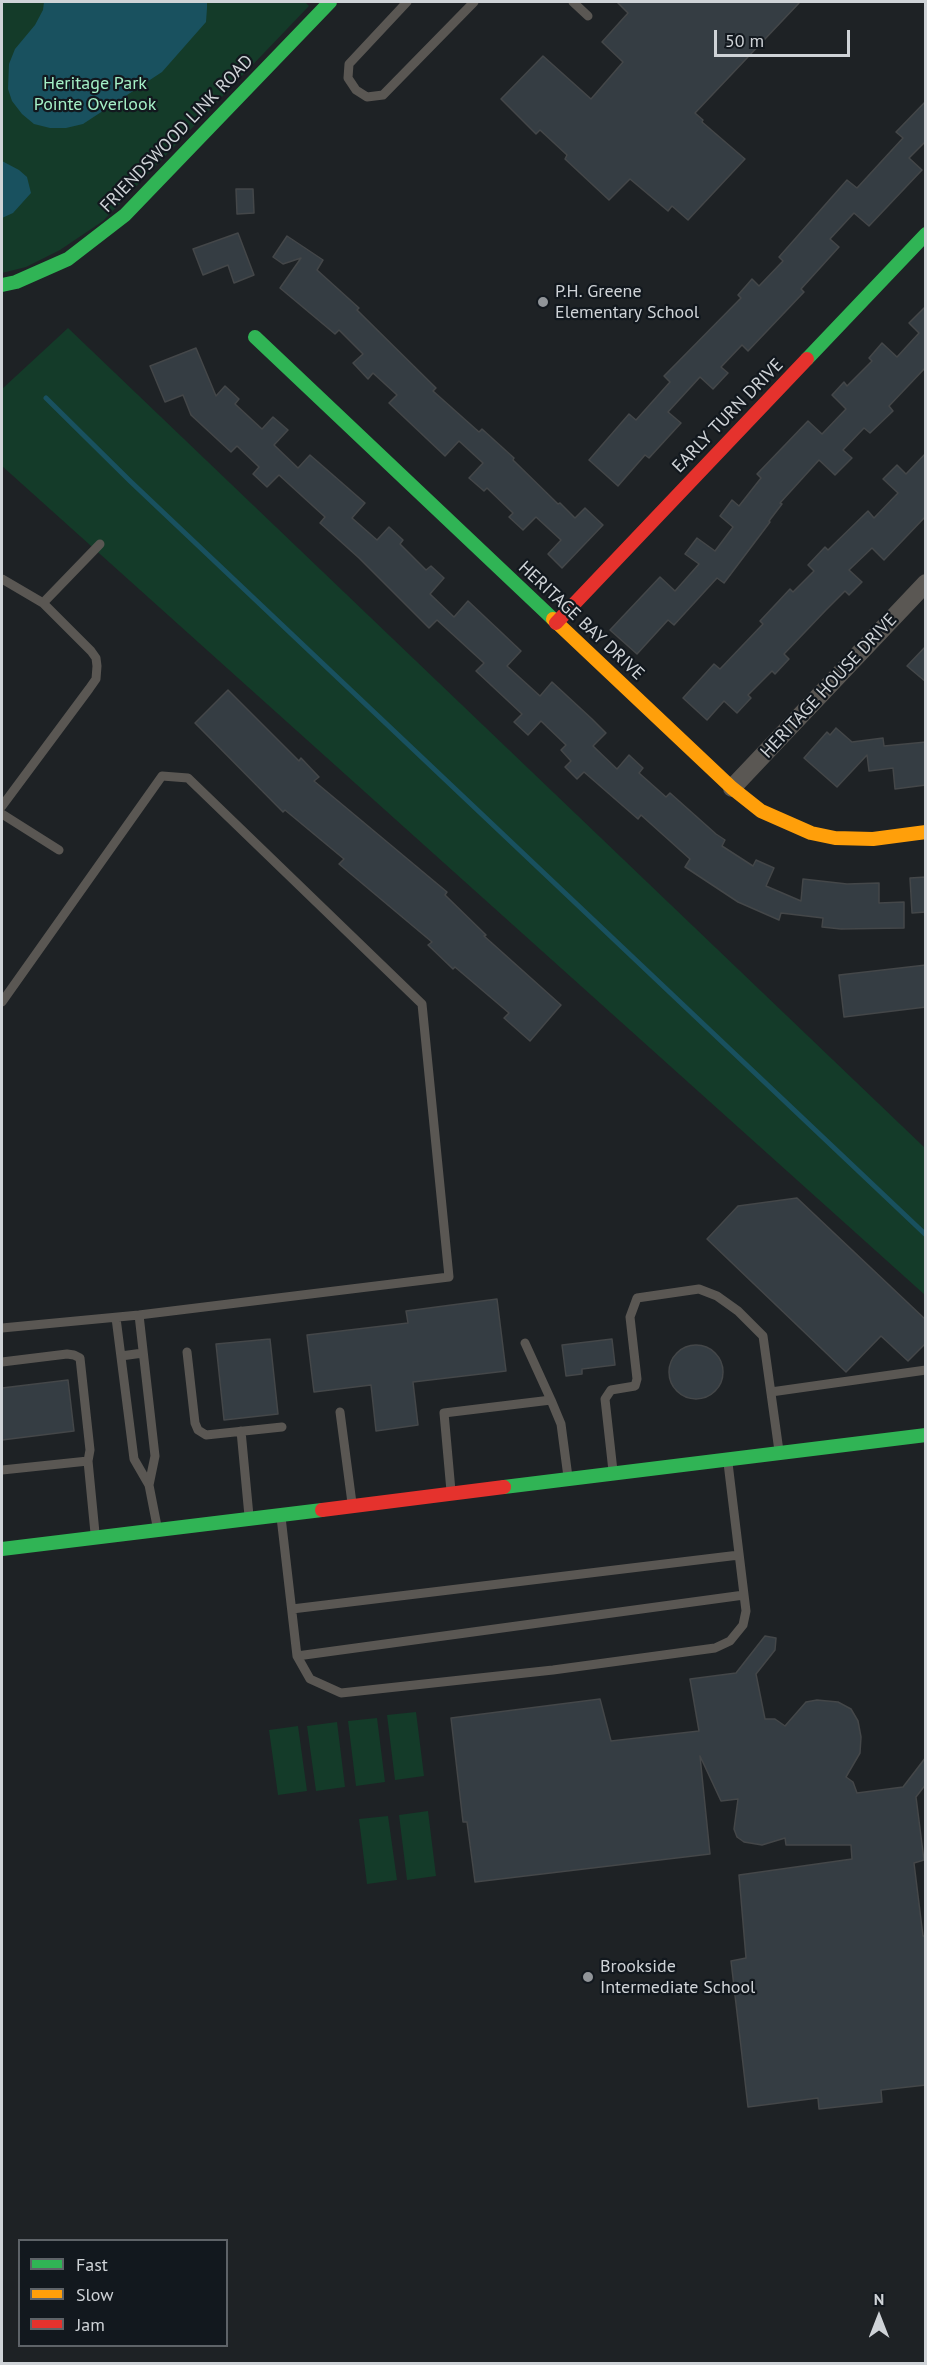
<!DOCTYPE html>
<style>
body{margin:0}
#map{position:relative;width:927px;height:2365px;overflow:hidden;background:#1e2225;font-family:"PT Sans",sans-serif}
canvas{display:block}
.frame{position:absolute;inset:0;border:3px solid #cfd3d7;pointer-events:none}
.legend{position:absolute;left:18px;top:2239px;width:210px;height:108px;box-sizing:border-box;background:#12181e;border:2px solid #5e6368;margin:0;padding:8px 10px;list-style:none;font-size:18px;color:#cfd3d7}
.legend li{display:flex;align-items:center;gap:12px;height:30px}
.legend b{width:30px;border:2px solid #5e6368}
.north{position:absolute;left:849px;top:2287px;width:60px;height:60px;-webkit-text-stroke:4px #12181e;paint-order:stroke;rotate:0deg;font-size:16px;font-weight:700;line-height:24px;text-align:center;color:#cfd3d7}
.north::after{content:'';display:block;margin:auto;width:21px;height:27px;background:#cfd3d7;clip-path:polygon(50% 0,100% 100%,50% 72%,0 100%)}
.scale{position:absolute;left:714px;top:30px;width:136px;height:27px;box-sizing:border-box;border:3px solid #cfd3d7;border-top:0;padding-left:8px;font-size:18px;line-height:21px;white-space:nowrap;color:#cfd3d7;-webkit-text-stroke:4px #12181e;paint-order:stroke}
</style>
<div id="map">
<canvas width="927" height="2365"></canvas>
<div class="frame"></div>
<ul class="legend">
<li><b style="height:8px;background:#30b455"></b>Fast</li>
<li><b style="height:8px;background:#ff9f0a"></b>Slow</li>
<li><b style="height:8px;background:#e5322d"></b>Jam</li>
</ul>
<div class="north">N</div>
<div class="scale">50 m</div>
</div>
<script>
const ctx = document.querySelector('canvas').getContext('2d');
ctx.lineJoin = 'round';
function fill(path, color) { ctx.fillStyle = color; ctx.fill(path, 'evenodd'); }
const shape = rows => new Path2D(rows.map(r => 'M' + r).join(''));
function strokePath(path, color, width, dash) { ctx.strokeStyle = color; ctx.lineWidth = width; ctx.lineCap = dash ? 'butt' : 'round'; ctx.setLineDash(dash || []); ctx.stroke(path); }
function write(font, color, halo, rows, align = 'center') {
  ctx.font = font + ' "PT Sans",sans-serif'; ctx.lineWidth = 4.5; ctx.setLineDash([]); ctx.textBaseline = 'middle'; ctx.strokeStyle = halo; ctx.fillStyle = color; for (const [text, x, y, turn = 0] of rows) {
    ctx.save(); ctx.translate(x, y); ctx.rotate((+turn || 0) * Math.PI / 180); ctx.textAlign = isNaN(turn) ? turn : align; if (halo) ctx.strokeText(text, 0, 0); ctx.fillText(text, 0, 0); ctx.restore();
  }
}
fill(shape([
 [2,2,305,2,309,6,103,221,60,250,26,267,2,273],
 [68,328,925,1148,925,1295,2,466,2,389],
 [416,1712,424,1776,395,1780,387,1715],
 [377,1718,385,1782,356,1786,348,1721],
 [337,1722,345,1787,316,1791,307,1726],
 [298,1726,307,1791,278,1795,269,1730],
 [428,1811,436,1876,407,1880,399,1815],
 [388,1816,397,1880,367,1884,359,1819]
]), '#143b29');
fill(shape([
 [44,2,207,2,207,8,206,22,162,72,83,124,66,128,50,128,34,124,22,114,12,101,8,89,9,64,15,49,35,25,43,10],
 [2,161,19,170,27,177,31,193,13,213,2,218]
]), '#19515f');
strokePath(shape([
 [46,398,130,481,926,1235]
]), '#19515f', 5);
const building = shape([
 [617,2,800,2,695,113,703,120,702,122,745,159,688,220,672,206,668,211,630,179,609,200,565,159,567,155,540,130,536,134,501,99,543,56,591,99,623,62,602,42,628,13,617,2],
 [926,101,926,141,909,158,922,170,869,226,854,213,830,239,839,247,801,289,804,292,748,351,742,345,721,367,728,373,713,389,700,377,668,412,681,423,649,458,645,455,618,486,589,460,629,414,636,420,670,382,664,376,741,298,738,295,752,279,759,286,783,261,779,257,847,180,857,188,903,138,896,132,926,101],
 [236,189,253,189,254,213,237,214,236,189],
 [238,233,254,275,234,283,228,265,203,275,193,249,238,233],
 [287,236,323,260,317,270,359,308,357,310,436,388,433,391,479,432,482,429,514,458,513,460,558,504,560,503,575,518,585,508,603,525,562,568,548,554,561,540,536,517,523,530,509,517,513,513,487,488,484,491,469,478,483,463,459,441,445,456,389,403,397,395,373,373,368,379,353,363,363,354,339,330,335,334,280,288,301,258,283,264,273,257,287,236],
 [926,306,926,367,889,406,893,411,870,433,864,428,843,450,852,458,835,475,819,460,780,503,782,504,769,521,770,522,724,583,717,578,674,625,668,620,637,654,610,630,660,577,675,591,699,564,685,554,697,538,715,551,733,527,720,516,732,500,739,506,761,478,757,474,808,421,822,434,846,409,832,395,844,382,847,386,872,361,869,358,882,343,897,357,919,333,909,323,926,306],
 [196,348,216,396,225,386,239,399,235,404,262,429,273,417,288,430,274,445,298,468,310,455,365,503,352,518,377,540,389,527,403,540,400,544,426,570,431,566,444,578,430,594,454,617,468,601,502,633,521,651,507,666,540,696,552,682,592,719,606,733,593,746,617,769,629,755,643,768,639,773,666,797,670,793,716,834,725,840,722,846,753,866,756,860,774,868,766,886,801,901,803,879,847,884,879,883,879,903,904,902,904,928,841,929,822,927,823,918,781,913,779,920,738,902,685,867,690,859,641,815,638,819,584,772,577,779,565,767,571,761,561,750,566,745,541,721,528,735,514,722,522,714,476,671,484,663,437,620,429,628,359,558,320,523,325,517,279,475,267,487,253,474,259,467,237,446,231,452,191,415,183,395,165,402,150,366,196,348],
 [926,453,926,516,884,560,872,548,849,570,862,582,849,595,845,591,826,610,784,654,789,659,775,674,772,671,748,695,751,698,737,713,724,701,707,720,683,698,714,664,720,669,763,624,760,621,790,589,793,592,814,571,808,565,825,547,828,550,868,511,874,518,898,493,883,479,897,465,906,474,926,453],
 [926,646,926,682,907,666,926,646],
 [228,690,299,761,301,758,319,777,314,781,447,892,445,895,486,935,484,936,561,1005,530,1041,504,1018,509,1013,455,967,453,969,428,945,432,942,339,864,344,859,285,810,283,812,195,723,228,690],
 [836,728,852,742,883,738,884,746,926,742,926,785,895,789,893,768,869,771,867,755,837,787,804,758,827,732,830,735,836,728],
 [926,877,926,912,912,913,910,878,926,877],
 [926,965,926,1007,844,1017,839,975,926,965],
 [797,1198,926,1320,926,1343,908,1361,881,1336,846,1372,707,1239,738,1206,797,1198],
 [497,1299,506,1371,413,1382,418,1425,376,1431,371,1385,314,1392,307,1335,408,1323,406,1311,497,1299],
 [270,1339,278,1414,224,1420,216,1344,270,1339],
 [612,1339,615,1365,582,1369,582,1374,566,1376,562,1345,612,1339],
 '669 1372a27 27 0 1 1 54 0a27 27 0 1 1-54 0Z',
 [68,1380,74,1431,2,1440,2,1388,68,1380],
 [765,1636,776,1638,775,1650,756,1674,765,1719,775,1719,785,1726,806,1702,817,1700,838,1702,851,1709,858,1721,861,1737,860,1753,846,1777,853,1782,857,1793,903,1787,926,1757,926,1784,916,1797,924,1860,914,1863,923,1936,926,1936,926,2085,881,2090,882,2102,819,2109,818,2098,748,2107,731,1961,746,1958,739,1875,852,1859,851,1845,786,1845,785,1838,762,1845,744,1842,737,1837,734,1829,738,1799,721,1801,700,1756,710,1854,475,1882,467,1822,463,1822,451,1718,600,1699,611,1741,699,1731,690,1679,736,1673,765,1636]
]);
fill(building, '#353d43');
strokePath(building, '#444749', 1.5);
strokePath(shape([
 [407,2,349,64,348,78,356,90,367,97,383,95,474,2],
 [573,2,588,16],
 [2,579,43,603,91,651,96,658,97,666,96,679,89,689,2,806],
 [43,603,100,544],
 [2,814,59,850],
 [2,1002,162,776,188,778,422,1004,449,1277,139,1315,2,1328],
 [139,1315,155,1456,149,1485],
 [116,1318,134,1459,149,1485,157,1526],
 [525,1343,551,1400],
 [187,1352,195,1423,198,1430,206,1435,282,1427],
 [121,1356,143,1353],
 [2,1362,67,1354,74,1355,80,1358,90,1450,88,1461,95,1533],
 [771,1392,926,1370],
 [340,1412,352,1503],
 [241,1431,249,1516],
 [2,1470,88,1461],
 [613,1471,605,1399,611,1390,635,1386,637,1379,630,1317,637,1298,699,1289,717,1296,738,1311,763,1336,779,1451],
 [451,1491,444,1413,551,1400,561,1424,568,1477],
 [281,1517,297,1656,310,1679,341,1693,553,1670,715,1648,730,1641,743,1625,746,1611,728,1463],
 [292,1609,739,1555],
 [297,1656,744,1595]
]), '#5a5753', 9);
strokePath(shape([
 [732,788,926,583]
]), '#5a5753', 18);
strokePath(shape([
 [2,285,16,282,68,259,125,215,330,2],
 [255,337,553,619],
 [807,359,926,234],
 [504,1487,926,1435],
 [2,1549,322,1510]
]), '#30b455', 14);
strokePath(shape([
 [553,619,732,788,761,811,811,833,835,838,873,839,926,832]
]), '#ff9f0a', 14);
strokePath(shape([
 [556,623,807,359],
 [322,1510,504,1487]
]), '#e5322d', 14);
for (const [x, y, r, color] of [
 [543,302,6,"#919599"],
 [588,1977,6,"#919599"]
]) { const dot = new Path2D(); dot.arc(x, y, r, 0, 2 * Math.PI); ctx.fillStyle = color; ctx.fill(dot); strokePath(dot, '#12181e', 2); }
write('18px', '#a4f0c6', '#12181e', [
 ["Heritage Park",95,84],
 ["Pointe Overlook",95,105]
]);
write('18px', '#cfd3d7', '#12181e', [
 ["FRIENDSWOOD LINK ROAD",177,134,-46],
 ["EARLY TURN DRIVE",728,416,-46],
 ["HERITAGE BAY DRIVE",581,621,43],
 ["HERITAGE HOUSE DRIVE",829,686,-47]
]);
write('18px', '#cfd3d7', '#12181e', [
 ["P.H. Greene",555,292],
 ["Elementary School",555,313],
 ["Brookside",600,1967],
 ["Intermediate School",600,1988]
], 'left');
</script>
